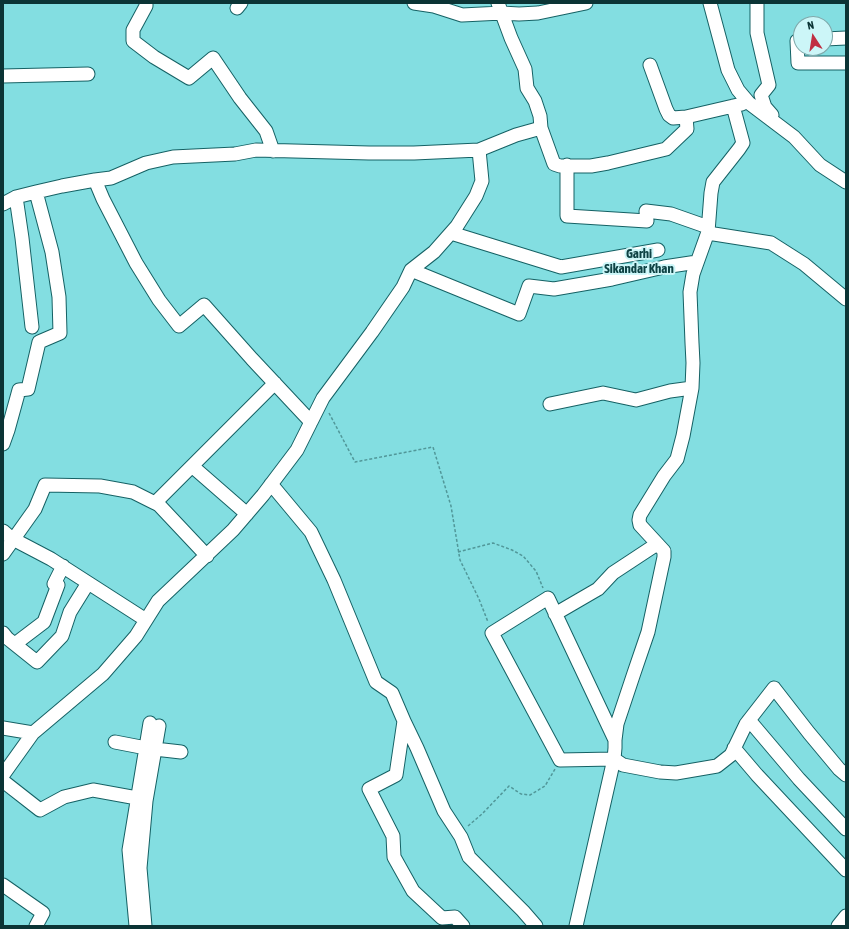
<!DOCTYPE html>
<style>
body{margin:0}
#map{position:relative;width:849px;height:929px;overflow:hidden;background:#83dee1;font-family:"Asap Condensed",sans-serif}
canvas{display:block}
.frame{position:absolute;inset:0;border:4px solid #0b3435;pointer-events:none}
.north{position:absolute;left:793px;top:16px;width:40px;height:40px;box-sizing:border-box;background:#ccf6f8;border:1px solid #7fa8aa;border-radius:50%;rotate:348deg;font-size:11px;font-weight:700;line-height:16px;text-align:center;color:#0b3435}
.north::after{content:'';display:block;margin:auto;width:14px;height:18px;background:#c02f43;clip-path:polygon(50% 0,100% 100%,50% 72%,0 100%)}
</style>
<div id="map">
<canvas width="849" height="929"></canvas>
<div class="frame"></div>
<div class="north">N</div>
</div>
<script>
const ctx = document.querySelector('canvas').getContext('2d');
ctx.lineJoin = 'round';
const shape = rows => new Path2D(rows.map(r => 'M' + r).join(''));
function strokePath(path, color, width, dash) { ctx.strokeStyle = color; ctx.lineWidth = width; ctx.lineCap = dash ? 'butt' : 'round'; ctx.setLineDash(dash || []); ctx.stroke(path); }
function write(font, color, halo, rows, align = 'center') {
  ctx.font = font + ' "Asap Condensed",sans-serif'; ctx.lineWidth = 4; ctx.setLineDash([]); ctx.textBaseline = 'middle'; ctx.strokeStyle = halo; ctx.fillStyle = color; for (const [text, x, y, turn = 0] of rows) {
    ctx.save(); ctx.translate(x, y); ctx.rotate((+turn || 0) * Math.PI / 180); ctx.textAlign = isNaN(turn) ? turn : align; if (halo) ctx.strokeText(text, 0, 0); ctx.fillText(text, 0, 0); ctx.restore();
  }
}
const minor = shape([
 [146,3,146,6,133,30,133,41,154,57,189,78,213,58,240,98,266,131,273,151],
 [414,3,434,6,462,15,502,13,519,14,538,13,586,3],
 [710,3,728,70,738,90,749,103,794,137,820,165,846,182],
 [757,3,757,33,769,85,761,95,765,107,772,115],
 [237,8,241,3],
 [825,39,846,38],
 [801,40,797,41,798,63,846,63],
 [650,65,666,109,669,115,673,118,686,117,742,104],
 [3,76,88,74],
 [541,128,554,164,560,166,591,166,608,163,666,149,687,129,686,117],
 [567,165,567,216,647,221,646,211,671,214,708,227],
 [95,180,103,199,136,263,159,300,179,326,204,305,252,359,311,422],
 [16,197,22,238,32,327],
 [3,204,16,197,36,192,62,186,95,180,111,178,146,163,173,157,235,154,256,150,369,153,414,153,479,150,516,135,541,128,540,116,535,101,527,88,525,69,511,38,498,3],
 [708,232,711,193,713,182,739,149,743,143,733,106],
 [451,233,561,267,658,250],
 [411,270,519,314,529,286,554,289,612,279,664,267,697,262],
 [550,404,603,393,636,400,670,391,692,388],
 [3,444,8,430,19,390,28,389,39,342,60,333,59,297,52,252,36,192],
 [192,466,247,514],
 [271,484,311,532,334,580,376,682,392,693,404,721,396,775,369,789,393,836,394,857,413,891,442,918,455,917,463,926],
 [155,503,275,383],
 [3,531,11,538,51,559,146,620],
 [3,554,35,509,45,485,100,486,133,492,159,505,207,556],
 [555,614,598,589,613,573,657,544],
 [3,633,7,638,37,662,62,636,70,612,88,583],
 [15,644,44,622,58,585,54,584,63,566],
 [749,720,799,779,846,829],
 [404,721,417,748,444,811,461,837,469,857,523,911,536,926],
 [3,728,33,733],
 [615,740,548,598,492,633,560,760,614,759,623,765,660,772,676,773,717,766,731,755,746,724,774,688,809,733,839,769,846,775],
 [115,742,146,748,181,752],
 [734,748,757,775,846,870],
 [3,775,33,733,103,674,136,636,158,601,233,530,263,495,297,450,323,398,372,332,403,287,411,270,434,252,457,226,476,196,482,181,479,150],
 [3,781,40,810,64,797,93,790,137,798],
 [3,885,43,913,36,926],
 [136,926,129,850,150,723],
 [145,926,140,868,146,801,159,726],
 [576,926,614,759,615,748,615,740,617,724,634,673,648,632,664,557,664,551,640,525,639,520,640,515,664,476,677,459,683,436,692,388,693,363,692,343,690,292,693,274,708,232,714,234,771,243,804,264,846,299],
 [838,926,846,916]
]);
strokePath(minor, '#156164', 15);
strokePath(shape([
 [329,413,355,462,433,447,451,506,460,560,479,599,488,622],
 [458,552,493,543,512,550,523,556,536,571,543,588],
 [468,826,482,814,509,786,521,794,530,795,545,786,555,769]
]), '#519799', 1.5, [3, 2]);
strokePath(minor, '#fff', 13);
write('bold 13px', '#0e4244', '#ccf6f8', [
 ["Garhi",639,254],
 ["Sikandar Khan",639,269]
]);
</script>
